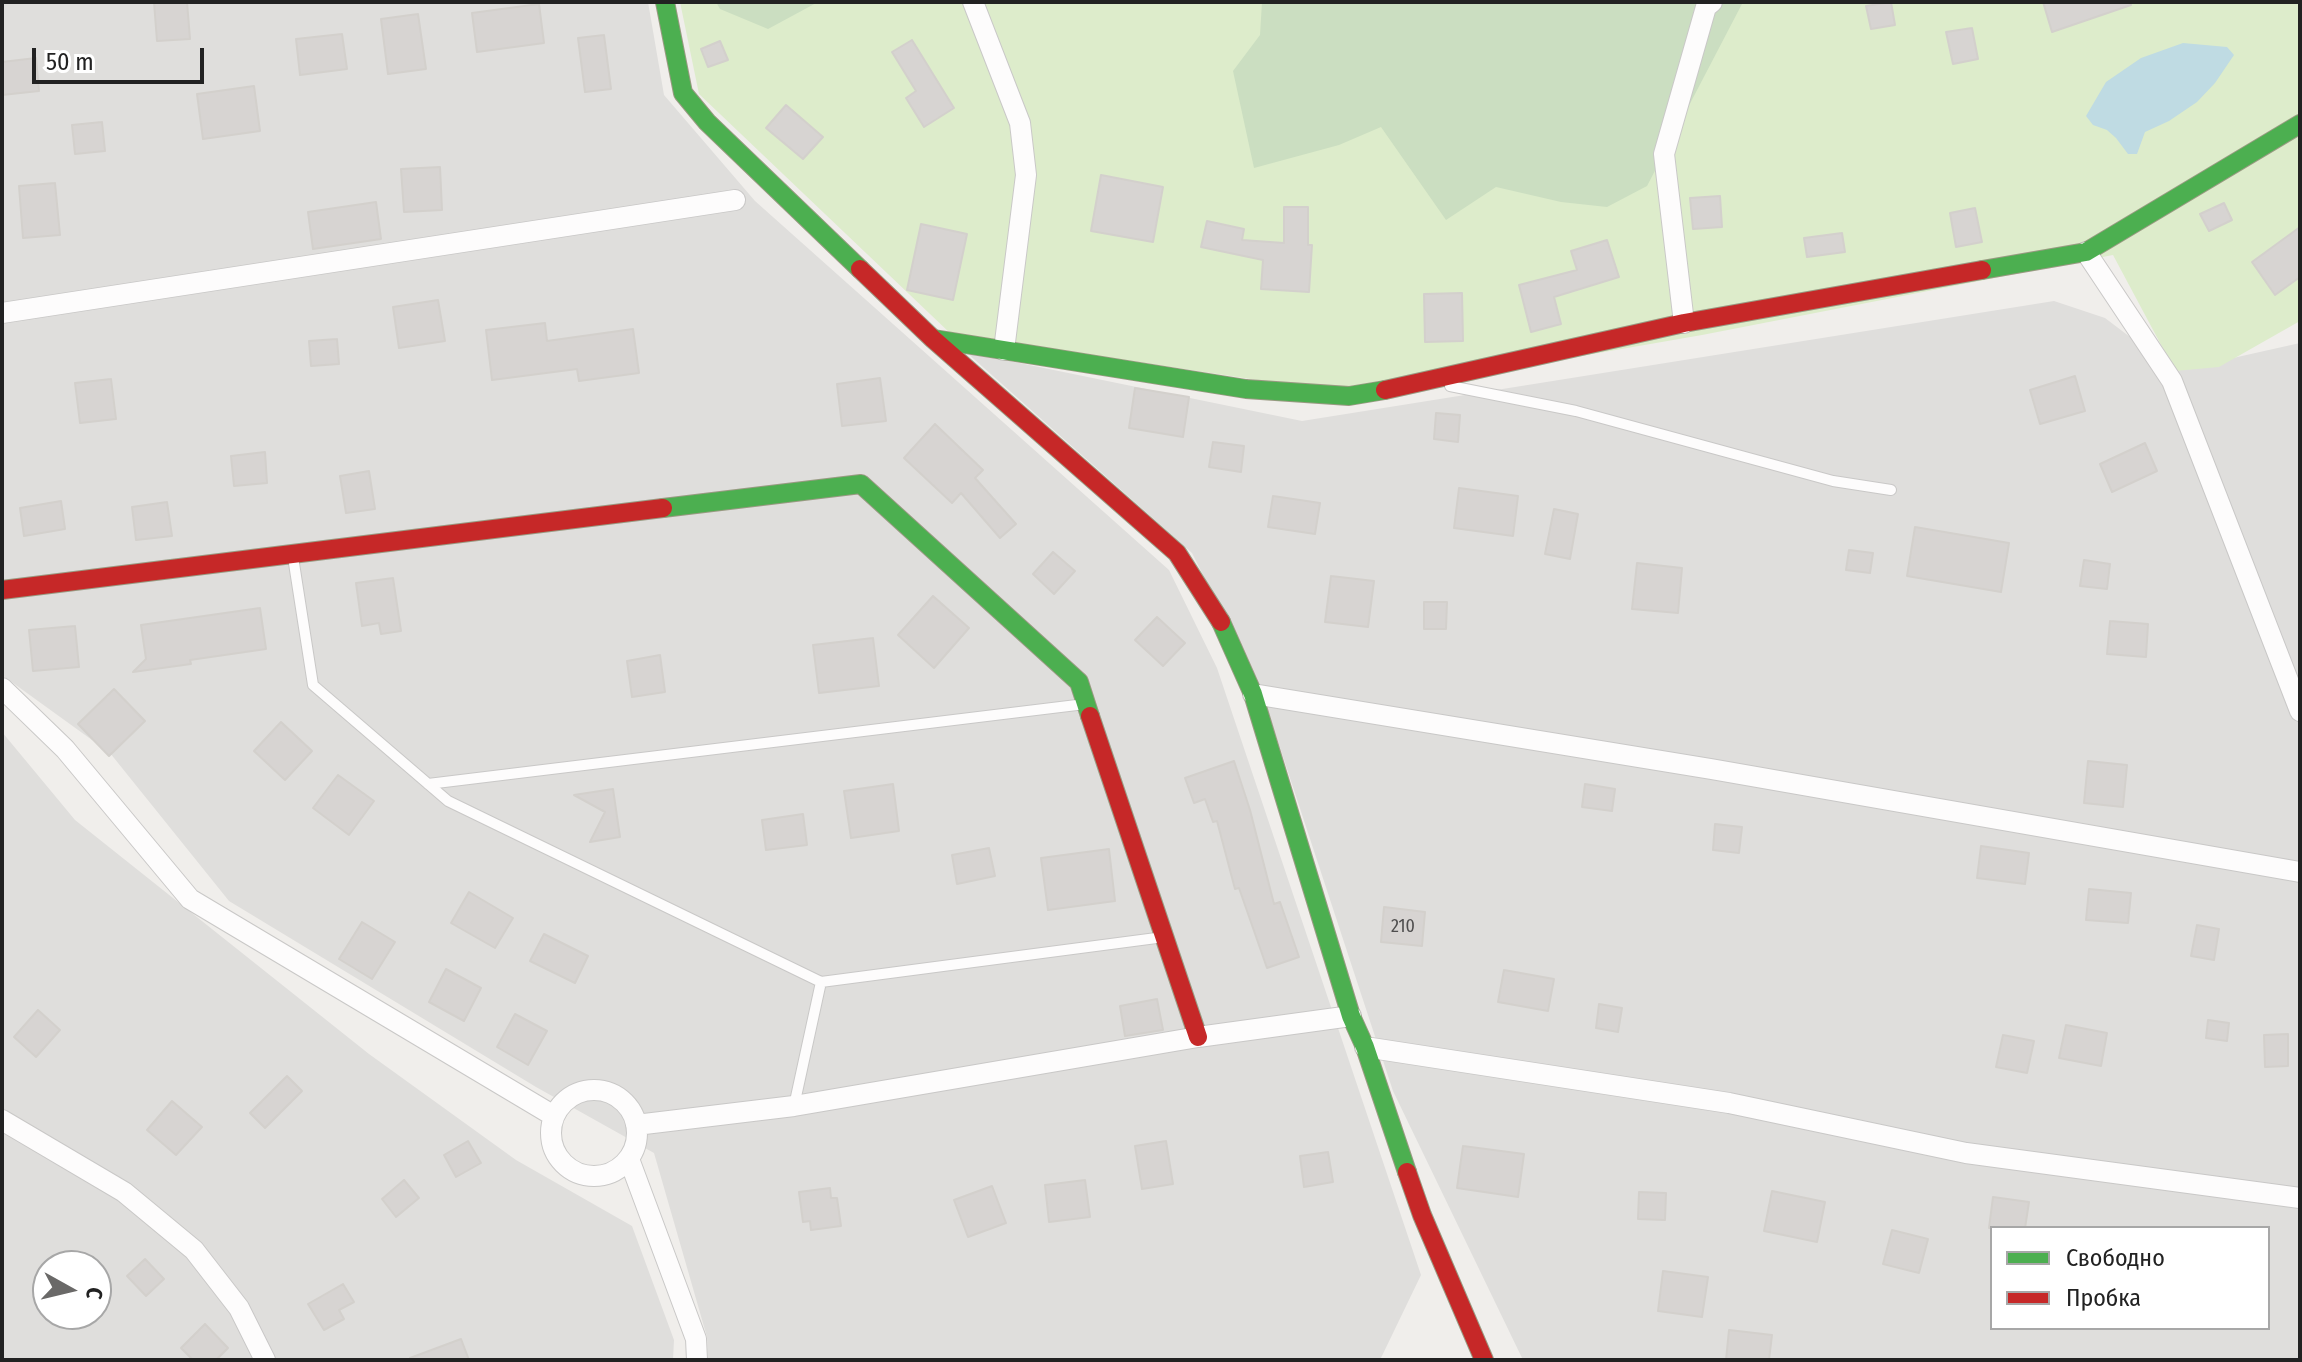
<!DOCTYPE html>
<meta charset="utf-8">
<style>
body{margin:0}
#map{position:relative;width:2302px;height:1362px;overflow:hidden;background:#f0eeeb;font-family:"Fira Sans Condensed",sans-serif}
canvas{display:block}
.frame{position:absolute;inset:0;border:4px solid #222;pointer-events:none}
.legend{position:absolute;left:1990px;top:1226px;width:280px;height:104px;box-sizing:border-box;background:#fff;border:2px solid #a7a7a7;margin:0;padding:10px 14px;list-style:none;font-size:24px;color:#222}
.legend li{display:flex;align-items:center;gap:16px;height:40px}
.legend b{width:40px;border:2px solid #a7a7a7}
.north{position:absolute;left:32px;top:1250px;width:80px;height:80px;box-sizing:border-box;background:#fff;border:2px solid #a7a7a7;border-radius:50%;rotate:98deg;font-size:22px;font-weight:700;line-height:32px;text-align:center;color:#222}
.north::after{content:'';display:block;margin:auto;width:28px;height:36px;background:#6a6968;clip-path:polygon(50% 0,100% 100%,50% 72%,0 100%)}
.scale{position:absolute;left:32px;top:48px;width:172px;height:36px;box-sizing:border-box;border:4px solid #222;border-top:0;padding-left:10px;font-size:24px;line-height:28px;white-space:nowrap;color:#222;-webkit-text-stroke:6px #fff;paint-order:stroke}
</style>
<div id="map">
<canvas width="2302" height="1362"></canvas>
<div class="frame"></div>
<ul class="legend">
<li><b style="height:10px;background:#4caf50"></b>Свободно</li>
<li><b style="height:10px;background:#c62828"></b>Пробка</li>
</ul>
<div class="north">С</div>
<div class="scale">50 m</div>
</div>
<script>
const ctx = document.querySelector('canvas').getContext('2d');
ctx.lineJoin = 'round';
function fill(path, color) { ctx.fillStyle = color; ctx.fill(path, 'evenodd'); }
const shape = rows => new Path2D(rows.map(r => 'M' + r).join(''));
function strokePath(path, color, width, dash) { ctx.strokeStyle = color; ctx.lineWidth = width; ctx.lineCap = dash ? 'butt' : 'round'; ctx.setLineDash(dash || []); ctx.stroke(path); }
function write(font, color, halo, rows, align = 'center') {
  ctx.font = font + ' "Fira Sans Condensed",sans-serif'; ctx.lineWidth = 7; ctx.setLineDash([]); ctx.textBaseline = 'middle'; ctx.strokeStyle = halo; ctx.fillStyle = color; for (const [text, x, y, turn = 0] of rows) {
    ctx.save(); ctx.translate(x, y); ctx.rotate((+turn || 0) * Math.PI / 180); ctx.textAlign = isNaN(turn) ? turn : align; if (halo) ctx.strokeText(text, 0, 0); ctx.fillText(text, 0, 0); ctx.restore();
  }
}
fill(shape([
 [2,2,648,2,664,95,755,201,1169,570,1217,668,1421,1275,1380,1360,708,1360,707,1337,654,1153,536,1087,229,901,110,753,2,675],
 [2054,301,2105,318,2175,371,2300,343,2300,1360,1523,1360,1393,1091,1262,693,1192,553,966,352,1302,421],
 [1992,1228,2268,1228,2268,1328,1992,1328],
 [2,732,75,820,369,1054,516,1160,632,1226,674,1340,673,1360,2,1360],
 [48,1266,96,1266,96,1314,48,1314]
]), '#dfdedc');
fill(shape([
 [680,2,2300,2,2300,321,2219,367,2175,371,2113,255,1702,335,1357,395,951,334,699,94]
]), '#ddeccb');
fill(shape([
 [716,2,818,2,768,29,720,9],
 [1262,2,1743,2,1647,186,1607,207,1561,202,1496,187,1446,220,1381,127,1339,145,1254,168,1233,71,1260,35]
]), '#cbdec1');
fill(shape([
 [2183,43,2227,47,2234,55,2215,83,2197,102,2169,121,2145,132,2137,154,2128,154,2116,138,2107,130,2093,125,2086,116,2106,82,2141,58]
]), '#bfdbe3');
const building = shape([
 [154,2,187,2,190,39,157,41,154,2],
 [1891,2,1895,25,1871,29,1866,6,1891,2],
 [2043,2,2130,2,2131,5,2052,32,2043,2],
 [539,4,544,43,477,52,472,13,539,4],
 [418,14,426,69,388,74,381,19,418,14],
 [1972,28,1978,59,1953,64,1946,32,1972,28],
 [342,34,347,69,300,75,296,39,342,34],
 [604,35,611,89,585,92,578,38,604,35],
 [912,40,954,108,924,127,906,98,916,91,892,52,912,40],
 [720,41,728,60,708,67,701,49,720,41],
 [36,58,39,91,2,95,2,62,36,58],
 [254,86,260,131,203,139,197,94,254,86],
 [786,105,823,137,803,159,766,128,786,105],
 [102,122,105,151,75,154,72,125,102,122],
 [440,167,442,210,404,212,401,169,440,167],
 [1101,175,1163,187,1153,242,1091,231,1101,175],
 [55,183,60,235,23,238,19,186,55,183],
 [1720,196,1722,227,1693,229,1690,198,1720,196],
 [376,202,381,239,313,249,308,212,376,202],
 [2224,203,2232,220,2209,231,2200,214,2224,203],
 [1284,207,1308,207,1308,245,1312,245,1309,292,1261,289,1263,260,1201,247,1207,221,1244,229,1242,240,1284,243,1284,207],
 [1975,208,1982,242,1956,247,1950,213,1975,208],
 [921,224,967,234,953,300,907,290,921,224],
 [2300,227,2300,277,2275,295,2252,262,2300,227],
 [1842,233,1845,252,1807,257,1804,238,1842,233],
 [1607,240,1619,277,1554,297,1561,324,1531,332,1519,285,1577,270,1571,251,1607,240],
 [1462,293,1463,341,1425,342,1424,294,1462,293],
 [438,300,445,341,399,348,393,307,438,300],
 [545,323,547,341,633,329,639,373,579,381,577,369,492,380,486,330,545,323],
 [337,339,339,364,311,366,309,341,337,339],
 [2075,376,2085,411,2040,424,2030,390,2075,376],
 [880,378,886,421,842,426,837,384,880,378],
 [111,379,116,419,80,423,75,383,111,379],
 [1135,388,1189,397,1183,437,1129,428,1135,388],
 [1436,413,1460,415,1458,442,1434,439,1436,413],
 [935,424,983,470,975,478,1016,524,1000,538,961,493,952,503,904,458,935,424],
 [1213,442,1244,446,1241,472,1209,467,1213,442],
 [2145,443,2157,471,2112,492,2100,464,2145,443],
 [265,452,267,483,234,486,231,456,265,452],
 [369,471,375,509,346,513,340,476,369,471],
 [1459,488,1518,496,1513,536,1454,528,1459,488],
 [1273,496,1320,503,1315,534,1268,527,1273,496],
 [61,501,65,529,24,536,20,508,61,501],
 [167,502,172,536,136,540,132,507,167,502],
 [1554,509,1578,514,1570,559,1545,554,1554,509],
 [1915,527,2009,543,2001,592,1907,576,1915,527],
 [1849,550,1873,553,1870,573,1846,570,1849,550],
 [1053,552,1075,571,1054,594,1033,574,1053,552],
 [2084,560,2110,564,2107,589,2080,586,2084,560],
 [1637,563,1682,568,1678,613,1632,609,1637,563],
 [1331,576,1374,581,1368,627,1325,622,1331,576],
 [393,578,401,631,381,634,379,623,362,626,356,583,393,578],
 [933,596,969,628,934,668,898,635,933,596],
 [1424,602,1447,602,1446,629,1424,629,1424,602],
 [260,608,266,649,190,660,191,664,133,672,146,659,141,625,260,608],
 [1157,617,1185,643,1163,666,1135,640,1157,617],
 [2110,621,2148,624,2146,657,2107,654,2110,621],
 [75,626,79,667,33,671,29,630,75,626],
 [873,638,879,686,819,693,813,645,873,638],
 [660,655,665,692,632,697,627,661,660,655],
 [114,689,145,721,109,756,78,724,114,689],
 [281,722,312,751,285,780,254,751,281,722],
 [1234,761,1250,810,1274,904,1280,902,1299,957,1267,968,1239,888,1235,889,1217,821,1213,822,1205,799,1194,803,1185,778,1234,761],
 [2088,761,2127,765,2123,807,2084,803,2088,761],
 [338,775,374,801,349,835,313,808,338,775],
 [893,784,899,831,851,838,844,791,893,784],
 [1585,784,1615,789,1612,811,1582,807,1585,784],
 [613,789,620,837,590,842,605,812,574,795,613,789],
 [803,814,807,845,766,850,762,820,803,814],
 [1715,824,1742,827,1739,853,1713,850,1715,824],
 [1981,846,2029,853,2025,884,1977,878,1981,846],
 [989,848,995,876,957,884,952,855,989,848],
 [1109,849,1115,901,1048,910,1041,858,1109,849],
 [2089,889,2131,893,2128,923,2086,920,2089,889],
 [469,892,513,918,495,948,451,923,469,892],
 [1384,907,1425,912,1422,946,1381,942,1384,907],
 [362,922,395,942,372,979,339,959,362,922],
 [2197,925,2219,929,2214,960,2191,956,2197,925],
 [544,934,588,956,575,983,530,961,544,934],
 [446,969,481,988,464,1021,429,1002,446,969],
 [1504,970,1554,979,1548,1011,1498,1002,1504,970],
 [1157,999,1163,1030,1125,1036,1120,1006,1157,999],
 [1599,1004,1622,1008,1618,1032,1596,1028,1599,1004],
 [38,1010,60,1030,36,1057,14,1037,38,1010],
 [515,1014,547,1031,528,1065,497,1047,515,1014],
 [2208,1020,2229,1023,2227,1041,2206,1038,2208,1020],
 [2066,1025,2107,1033,2101,1066,2059,1058,2066,1025],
 [2288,1034,2288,1066,2265,1067,2264,1035,2288,1034],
 [2003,1035,2034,1041,2027,1073,1996,1067,2003,1035],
 [287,1076,302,1091,265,1128,250,1113,287,1076],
 [172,1101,202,1127,176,1155,147,1130,172,1101],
 [468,1141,481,1163,456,1177,444,1155,468,1141],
 [1166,1141,1173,1184,1142,1189,1135,1146,1166,1141],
 [1463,1146,1524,1154,1518,1197,1457,1188,1463,1146],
 [1328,1152,1333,1182,1304,1187,1300,1156,1328,1152],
 [404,1180,419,1198,396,1217,382,1199,404,1180],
 [1085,1180,1090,1217,1049,1222,1045,1185,1085,1180],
 [992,1186,1006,1223,968,1237,954,1200,992,1186],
 [830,1188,831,1198,837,1198,841,1226,811,1230,810,1221,803,1222,799,1192,830,1188],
 [1772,1191,1825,1202,1817,1242,1764,1231,1772,1191],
 [1639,1192,1666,1193,1665,1220,1638,1219,1639,1192],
 [1993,1197,2029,1202,2025,1228,1989,1228,1993,1197],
 [1892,1230,1928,1239,1919,1273,1883,1264,1892,1230],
 [145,1259,164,1279,146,1296,127,1276,145,1259],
 [1663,1271,1708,1277,1702,1317,1658,1311,1663,1271],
 [343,1284,354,1302,339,1310,344,1319,324,1330,308,1304,343,1284],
 [205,1324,228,1348,216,1360,193,1360,181,1348,205,1324],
 [1729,1330,1772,1335,1769,1360,1726,1360,1729,1330],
 [461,1339,469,1360,410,1360,410,1358,461,1339]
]);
fill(building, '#d7d4d2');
strokePath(building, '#d3d0cc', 2);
const lane = shape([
 [1450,386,1576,411,1833,481,1891,490],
 [293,557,313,685,448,801,821,982,1164,937],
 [428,784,1085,704],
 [794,1106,821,982]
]);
const street = shape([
 [973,2,1020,123,1026,175,1004,350],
 [2086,252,2172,381,2300,711],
 [2,313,735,200],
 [1684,323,1664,154,1706,7,1712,2],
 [2,688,65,749,190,899,554,1116],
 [1253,694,1711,769,2300,872],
 [1365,1047,1729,1103,1966,1153,2300,1198],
 '551 1133a43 43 0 1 1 86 0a43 43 0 1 1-86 0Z',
 [2,1120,124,1192,194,1250,239,1308,265,1360],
 [636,1125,794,1106,1198,1037,1351,1016],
 [629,1159,696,1339,697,1360]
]);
const fast = shape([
 [665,2,683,93,707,122,860,269],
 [1982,270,2086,252,2300,124],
 [934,339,1246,389,1349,396,1385,390],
 [663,508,861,484,1079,682,1090,716],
 [1221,622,1253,694,1351,1016,1365,1047,1407,1172]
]);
const jam = shape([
 [860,269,933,339,1177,553,1221,622],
 [1385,390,1684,323,1982,270],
 [2,590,663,508],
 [1090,716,1198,1037],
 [1407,1172,1422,1215,1484,1360]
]);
strokePath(lane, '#c9c8c7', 12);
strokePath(street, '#c9c8c7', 22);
strokePath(fast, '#999a82', 20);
strokePath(jam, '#999a82', 20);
strokePath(lane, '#fdfcfc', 10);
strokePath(street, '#fdfcfc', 20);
strokePath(fast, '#4caf50', 18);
strokePath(jam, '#c62828', 18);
write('18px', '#4f4e4e', null, [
 ["210",1403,927]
]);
</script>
